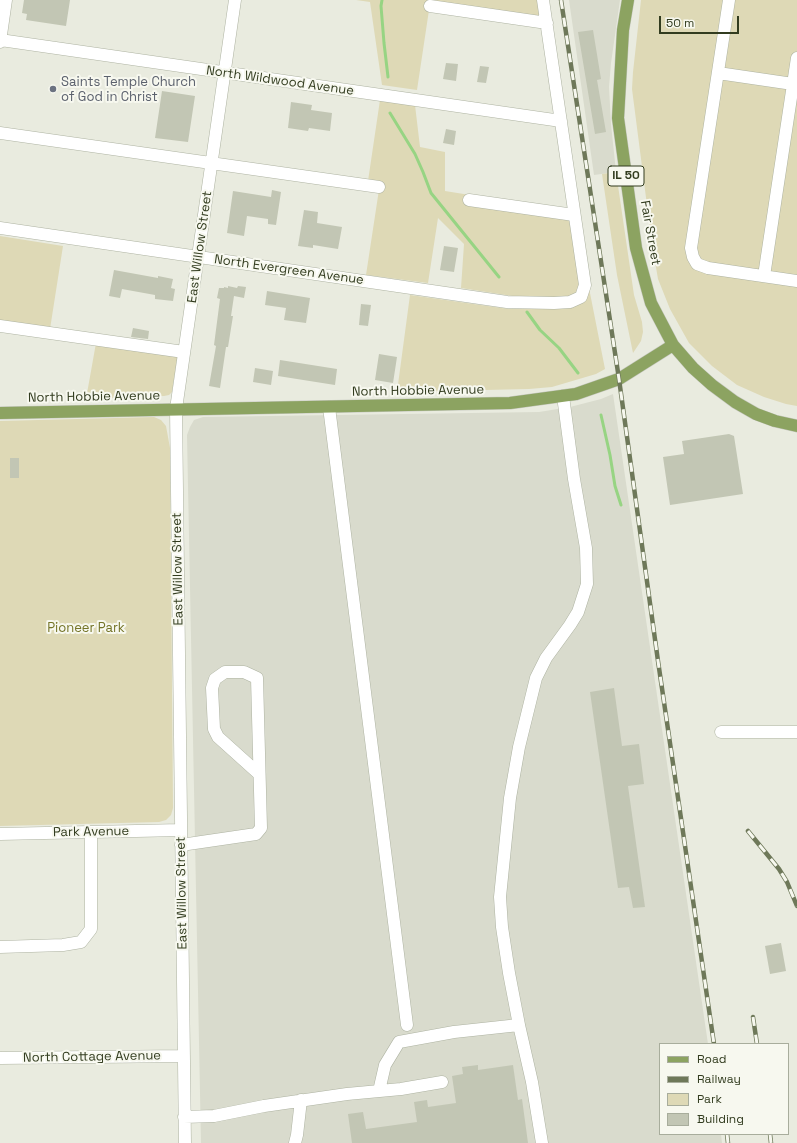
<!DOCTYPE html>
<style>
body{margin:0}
#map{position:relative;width:797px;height:1143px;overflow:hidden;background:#e9ebdf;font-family:"Space Grotesk",sans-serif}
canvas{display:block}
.legend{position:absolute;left:659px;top:1043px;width:130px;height:92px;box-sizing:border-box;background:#f7f8ef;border:1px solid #a8ad9c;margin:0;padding:5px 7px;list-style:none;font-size:12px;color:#323c1f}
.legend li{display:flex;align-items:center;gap:8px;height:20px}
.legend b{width:20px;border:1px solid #a8ad9c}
.scale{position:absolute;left:659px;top:16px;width:80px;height:18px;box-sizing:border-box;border:2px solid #323c1f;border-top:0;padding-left:5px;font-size:12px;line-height:14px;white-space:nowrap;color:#323c1f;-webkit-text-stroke:3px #f7f8ef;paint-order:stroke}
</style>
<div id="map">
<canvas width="797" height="1143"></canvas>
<ul class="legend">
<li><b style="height:5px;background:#8ca361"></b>Road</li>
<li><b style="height:5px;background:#6e7859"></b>Railway</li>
<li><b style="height:11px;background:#ded9b6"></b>Park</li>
<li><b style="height:11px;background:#c2c6b4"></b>Building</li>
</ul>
<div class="scale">50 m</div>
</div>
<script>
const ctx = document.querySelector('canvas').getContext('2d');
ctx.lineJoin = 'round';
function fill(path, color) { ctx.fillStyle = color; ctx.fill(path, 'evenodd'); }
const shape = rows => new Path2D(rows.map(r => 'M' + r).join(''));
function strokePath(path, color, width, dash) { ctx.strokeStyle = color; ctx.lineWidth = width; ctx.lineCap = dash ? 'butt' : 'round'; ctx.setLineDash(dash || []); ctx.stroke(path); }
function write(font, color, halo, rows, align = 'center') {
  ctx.font = font + ' "Space Grotesk",sans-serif'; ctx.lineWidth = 4; ctx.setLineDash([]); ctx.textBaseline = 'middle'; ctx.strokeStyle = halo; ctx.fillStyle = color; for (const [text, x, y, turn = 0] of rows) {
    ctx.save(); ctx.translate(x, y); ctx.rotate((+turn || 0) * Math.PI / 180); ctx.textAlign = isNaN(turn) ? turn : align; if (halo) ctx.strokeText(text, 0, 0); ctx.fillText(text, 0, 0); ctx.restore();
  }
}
fill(shape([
 [569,0,620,0,611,63,609,87,611,124,616,172,594,175],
 [613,394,708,1044,660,1044,660,1134,721,1134,722,1143,201,1143,187,435,190,427,194,420,203,417,539,412,570,407,601,399]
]), '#d9dbcd');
fill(shape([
 [356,0,540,0,540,15,536,17,429,10,417,90,382,85,370,2],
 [641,0,797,0,797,406,786,404,764,397,737,385,712,366,689,343,670,309,658,279,652,244,632,89,633,72],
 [380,100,415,105,420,147,445,152,445,191,470,195,570,220,581,283,577,293,570,297,525,298,461,288,464,244,438,218,428,283,366,275,380,183,368,181],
 [616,172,634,295,642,322,643,332,641,341,633,353,617,275,602,174],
 [0,236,63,246,50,329,0,322],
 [589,288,605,369,596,374,552,387,529,389,397,392,410,295,509,309,562,308],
 [96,343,178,354,172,392,169,395,164,396,86,399],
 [154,417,161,420,166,426,170,448,173,808,171,815,166,820,159,822,0,826,0,421]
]), '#ded9b6');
strokePath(shape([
 [382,0,381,6,384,43,388,77],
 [390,113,415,154,423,172,431,193,499,277],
 [527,312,540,330,559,348,578,373],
 [601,415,610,455,615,486,621,505]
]), '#97d483', 3);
fill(shape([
 [24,0,70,0,66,26,26,20,27,14,22,13],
 [593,30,601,79,597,80,606,132,595,134,578,32],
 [446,63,458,64,456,81,443,79],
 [480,66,489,67,486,83,477,82],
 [162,91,195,96,188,142,155,138],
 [291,102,312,105,311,110,332,113,330,131,309,128,308,131,288,128],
 [446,129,456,131,454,145,443,143],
 [272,190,281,192,276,225,268,224,268,219,247,216,244,236,227,233,233,191,271,197],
 [304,210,318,212,317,223,342,227,338,249,313,245,313,248,298,246],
 [444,246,458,248,454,272,440,270],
 [114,270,158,278,158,276,173,279,171,288,175,289,173,301,155,299,155,295,122,289,120,298,109,296],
 [228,286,237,288,238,286,246,287,244,298,234,296,231,316,233,316,228,347,226,347,220,388,209,386,216,346,214,345,220,299,217,298,219,288,224,288,224,287,228,288],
 [267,291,310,298,306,323,284,320,286,308,265,305],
 [361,304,371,305,368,326,359,325],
 [133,328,149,331,148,339,131,337],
 [379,354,397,357,393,383,375,380],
 [280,360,337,369,335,385,278,376],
 [255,368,273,371,271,385,253,382],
 [729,434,734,436,743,494,670,505,663,457,684,454,682,441],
 [10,458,19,458,19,478,10,478],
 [614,688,622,746,639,744,644,784,628,786,645,907,633,908,629,887,618,888,590,692],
 [781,943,786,971,770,974,765,946],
 [478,1065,478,1070,513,1065,518,1100,522,1099,528,1143,352,1143,348,1114,363,1112,366,1129,417,1122,414,1102,427,1100,428,1107,456,1103,452,1076,463,1074,462,1067]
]), '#c2c6b4');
const minor = shape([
 [729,0,691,248,693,257,697,264,708,268,797,281],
 [430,6,547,23],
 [0,40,561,121],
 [0,42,6,0],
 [718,73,793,84],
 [0,133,379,187],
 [469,200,574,215],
 [0,228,507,302,554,303,570,302,581,297,585,285,543,0],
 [764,276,797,58],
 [0,326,184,352],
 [329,407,407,1025],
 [721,732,797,732],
 [0,834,181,830],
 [181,845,256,834,261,828,257,678,244,672,225,672,215,679,212,688,214,729,218,737,258,773],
 [0,947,63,945,81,942,91,929,91,832],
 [519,1025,532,1082,542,1143],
 [0,1058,184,1056],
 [379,1091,385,1065,399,1042,454,1032,519,1025,509,973,502,927,500,897,510,798,519,747,536,678,546,658,570,625,578,612,587,584,586,548,574,479,563,396],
 [184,1117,214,1116,264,1106,347,1094,401,1089,442,1082],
 [185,1143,176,409,235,0],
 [295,1143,297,1135,301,1100]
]);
const major = shape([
 [628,0,623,30,618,118,636,248,651,303,673,345,693,368,712,385,735,402,756,414,775,421,797,426],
 [0,413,510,403,576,394,619,379,673,345]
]);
strokePath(minor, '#aeb3a2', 13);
strokePath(major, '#c6c8c0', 13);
strokePath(minor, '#fff', 12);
strokePath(major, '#8ca361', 12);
const rail = shape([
 [561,0,619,379,658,661,714,1044],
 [748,831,779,869,787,882,797,906],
 [753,1017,757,1044],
 [727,1134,728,1143],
 [770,1134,771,1143]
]);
strokePath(rail, '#6e7859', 4.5);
strokePath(rail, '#f7f8ef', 3, [9]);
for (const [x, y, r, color] of [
 [53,89,4,"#6b7280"]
]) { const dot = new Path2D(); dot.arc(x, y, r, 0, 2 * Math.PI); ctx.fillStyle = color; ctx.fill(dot); strokePath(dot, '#f7f8ef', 1.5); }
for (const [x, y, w] of [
 [626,176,36]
]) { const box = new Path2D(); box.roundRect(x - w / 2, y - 10, w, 20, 3); ctx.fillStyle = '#f7f8ef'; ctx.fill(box); strokePath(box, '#323c1f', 1); }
write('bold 12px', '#323c1f', null, [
 ["IL 50",626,176]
]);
write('13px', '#323c1f', '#f7f8ef', [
 ["North Wildwood Avenue",280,81,8],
 ["Fair Street",650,233,80],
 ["East Willow Street",200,247,-82],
 ["North Evergreen Avenue",289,270,8],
 ["North Hobbie Avenue",418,391,-1],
 ["North Hobbie Avenue",94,397,-1],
 ["East Willow Street",178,569,-91],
 ["Park Avenue",91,832,-1],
 ["East Willow Street",182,893,-91],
 ["North Cottage Avenue",92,1057,-1]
]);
write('13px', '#5b616d', '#f7f8ef', [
 ["Saints Temple Church",61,82],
 ["of God in Christ",61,97]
], 'left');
write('13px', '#747427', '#f7f8ef', [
 ["Pioneer Park",86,628]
]);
</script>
